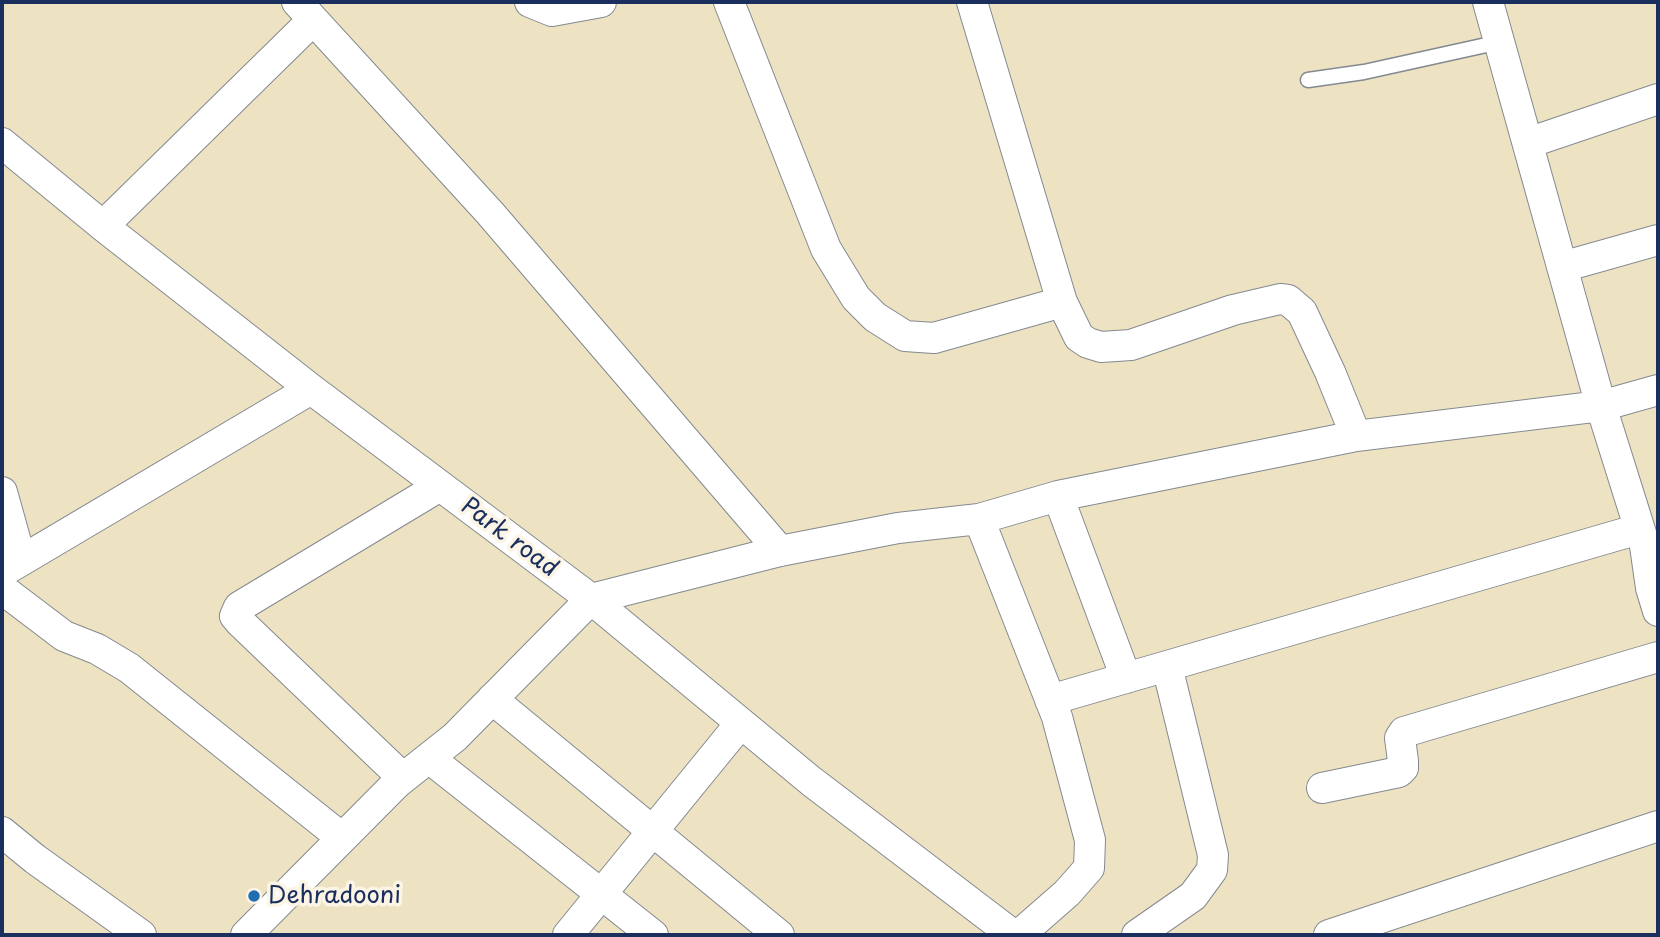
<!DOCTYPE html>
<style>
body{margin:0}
#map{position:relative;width:1660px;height:937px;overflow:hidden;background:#ede3c3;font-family:"Playpen Sans",sans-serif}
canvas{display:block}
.frame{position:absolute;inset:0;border:4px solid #1b2f5e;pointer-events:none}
</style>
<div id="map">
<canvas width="1660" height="937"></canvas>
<div class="frame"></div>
</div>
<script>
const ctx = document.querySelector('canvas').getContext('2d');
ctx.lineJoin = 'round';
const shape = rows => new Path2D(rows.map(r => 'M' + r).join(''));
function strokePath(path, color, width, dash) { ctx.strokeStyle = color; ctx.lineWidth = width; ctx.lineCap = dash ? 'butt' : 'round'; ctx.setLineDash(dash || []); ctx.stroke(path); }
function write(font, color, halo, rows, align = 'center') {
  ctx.font = font + ' "Playpen Sans",sans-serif'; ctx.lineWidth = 7; ctx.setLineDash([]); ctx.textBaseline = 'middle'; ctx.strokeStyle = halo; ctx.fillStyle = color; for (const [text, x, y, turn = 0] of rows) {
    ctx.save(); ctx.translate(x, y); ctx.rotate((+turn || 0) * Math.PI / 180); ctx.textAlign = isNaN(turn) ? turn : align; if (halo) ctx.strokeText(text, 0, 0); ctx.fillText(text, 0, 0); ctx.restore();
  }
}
const service = shape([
 [1308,80,1364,72,1500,42]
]);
const minor = shape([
 [297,2,490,213,780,551],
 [530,2,552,11,601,2],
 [729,2,826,249,856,298,875,317,905,336,934,338,1062,302],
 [972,2,1062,302,1079,337,1088,343,1101,347,1131,345,1233,310,1280,299,1288,300,1302,312,1330,372,1356,436],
 [1488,2,1601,406,1645,546,1651,588,1658,611],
 [2,143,103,226,311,389,591,599,811,781,1013,935],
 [1528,143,1658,99],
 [103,226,313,20],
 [1562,267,1658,240],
 [2,492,21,560],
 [1058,496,1126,678],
 [979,519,1057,717,1090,840,1089,868,1067,893,1019,935],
 [2,572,311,389],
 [2,589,64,636,97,649,129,668,342,838],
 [492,699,779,935],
 [1050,700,1639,529],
 [429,758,653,935],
 [403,778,240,622,235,616,239,607,440,486],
 [1322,788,1399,772,1403,768,1403,761,1400,738,1404,732,1658,657],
 [2,832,35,859,141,935],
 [246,935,397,783,455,737,591,599,780,551,898,528,979,519,1058,496,1356,436,1601,406,1658,390],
 [568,935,740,724],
 [1137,935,1193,896,1212,870,1213,855,1167,666],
 [1329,935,1658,826]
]);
strokePath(service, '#848990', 17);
strokePath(minor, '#848990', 32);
strokePath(service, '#fff', 14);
strokePath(minor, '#fff', 30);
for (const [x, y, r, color] of [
 [254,896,7,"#1f6fb2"]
]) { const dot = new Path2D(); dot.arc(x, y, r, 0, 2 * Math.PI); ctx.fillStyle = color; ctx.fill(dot); strokePath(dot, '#fcf5e5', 2.5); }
write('24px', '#1b2f5e', '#fcf5e5', [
 ["Park road",509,538,37]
]);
write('24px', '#1b2f5e', '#fcf5e5', [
 ["Dehradooni",268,896]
], 'left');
</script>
